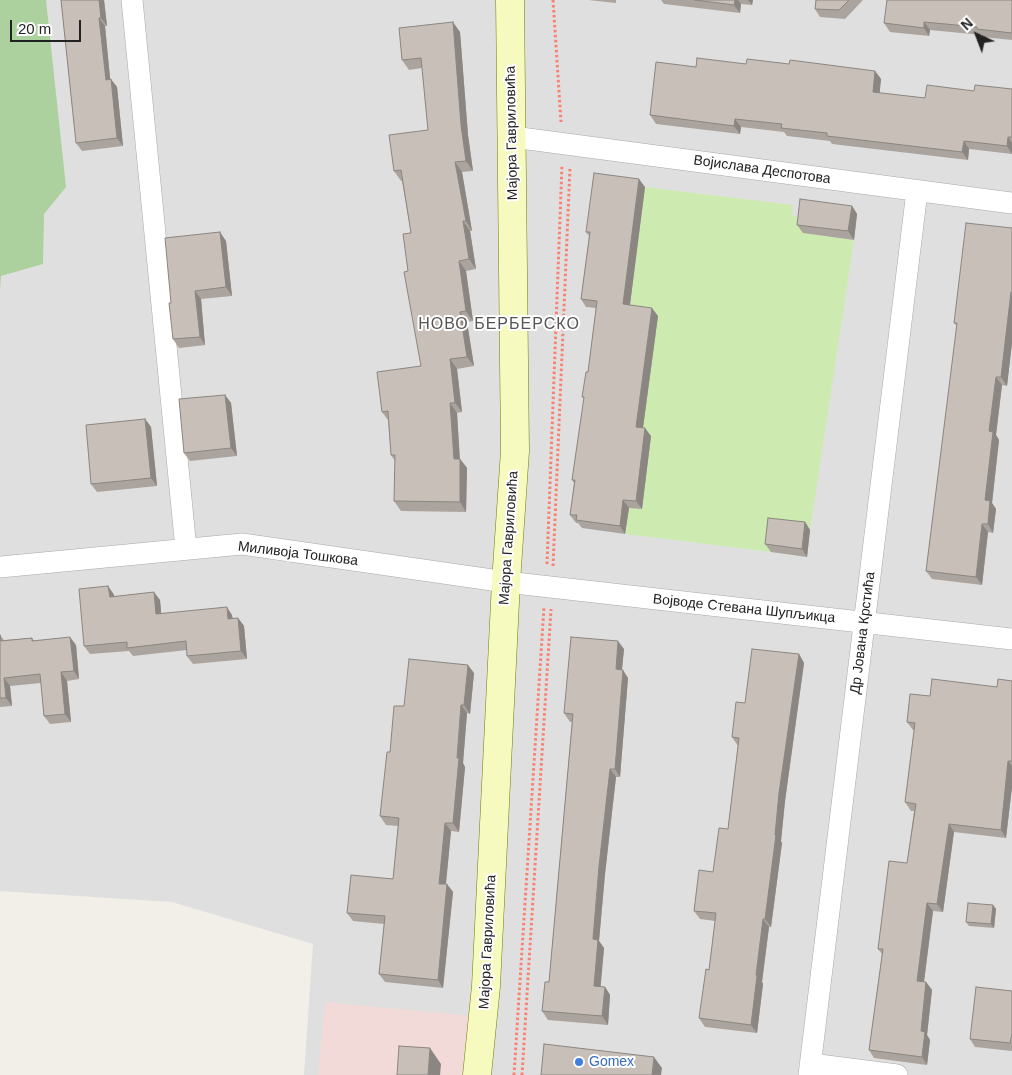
<!DOCTYPE html>
<meta charset="utf-8">
<style>
body{margin:0}
#map{position:relative;width:1012px;height:1075px;overflow:hidden;background:#f2efe9;font-family:Arial,sans-serif}
canvas{display:block}
.north{position:absolute;left:952px;top:10px;width:50px;height:50px;-webkit-text-stroke:4px #fff;paint-order:stroke;rotate:317deg;font-size:14px;font-weight:700;line-height:20px;text-align:center;color:#222}
.north::after{content:'';display:block;margin:auto;width:18px;height:22px;background:#222;clip-path:polygon(50% 0,100% 100%,50% 72%,0 100%)}
.scale{position:absolute;left:10px;top:20px;width:71px;height:22px;box-sizing:border-box;border:2px solid #222;border-top:0;padding-left:6px;font-size:15px;line-height:18px;white-space:nowrap;color:#222;-webkit-text-stroke:4px #fff;paint-order:stroke}
</style>
<div id="map">
<canvas width="1012" height="1075"></canvas>
<div class="north">N</div>
<div class="scale">20 m</div>
</div>
<script>
const ctx = document.querySelector('canvas').getContext('2d');
ctx.lineJoin = 'round';
function fill(path, color) { ctx.fillStyle = color; ctx.fill(path, 'evenodd'); }
const shape = rows => new Path2D(rows.map(r => 'M' + r).join(''));
function strokePath(path, color, width, dash) { ctx.strokeStyle = color; ctx.lineWidth = width; ctx.lineCap = dash ? 'butt' : 'round'; ctx.setLineDash(dash || []); ctx.stroke(path); }
function write(font, color, halo, rows, align = 'center') {
  ctx.font = font + ' Arial,sans-serif'; ctx.lineWidth = 4; ctx.setLineDash([]); ctx.textBaseline = 'middle'; ctx.strokeStyle = halo; ctx.fillStyle = color; for (const [text, x, y, turn = 0] of rows) {
    ctx.save(); ctx.translate(x, y); ctx.rotate((+turn || 0) * Math.PI / 180); ctx.textAlign = isNaN(turn) ? turn : align; if (halo) ctx.strokeText(text, 0, 0); ctx.fillText(text, 0, 0); ctx.restore();
  }
}
fill(shape([
 [0,0,1012,0,1012,1075,304,1075,313,944,172,902,0,891]
]), '#e0dfdf');
fill(shape([
 [325,1002,473,1016,467,1075,318,1075]
]), '#f2dad9');
fill(shape([
 [645,187,793,205,792,216,804,218,803,233,854,240,810,530,771,552,625,534,629,508,642,509,651,436,642,435,629,312]
]), '#cdebb0');
fill(shape([
 [0,0,46,0,66,187,44,214,43,264,1,276,0,291]
]), '#add19e');
const street = shape([
 [132,0,186,549],
 [513,137,1012,203],
 [0,567,242,544,506,582,1012,639],
 [811,1064,897,1075],
 [809,1075,917,191]
]);
const secondary = shape([
 [477,1075,486,986,506,582,515,451,510,0]
]);
strokePath(street, '#a9a9a9', 22);
strokePath(secondary, '#707d05', 29);
strokePath(shape([
 [553,0,561,122],
 [547,564,562,165],
 [553,566,570,167],
 [514,1075,544,607],
 [522,1075,551,609]
]), '#fa8072', 3, [2.5, 2.5]);
strokePath(street, '#fff', 21);
strokePath(secondary, '#f7fabf', 28);
fill(shape([
 [61,0,104,0,107,26,105,26,110,79,117,87,123,146,82,151,76,143],
 [588,0,616,0,616,3],
 [661,0,753,0,752,5,741,4,740,13,664,4],
 [816,0,863,0,845,19,820,17,815,9],
 [1012,0,1012,40,983,37,982,35,930,30,929,36,890,32,884,23],
 [460,32,468,135,473,171,462,172,472,231,470,231,476,269,466,271,473,321,467,322,474,366,457,369,462,412,457,413,460,459,467,468,466,512,401,511,394,501,395,461,391,455,388,420,382,412,421,366,408,271,411,233,402,181,401,181,394,171,428,130,422,68,409,70,402,60],
 [746,64,789,64,875,71,881,79,879,93,925,98,974,91,1012,89,1012,154,969,149,968,160,832,144,830,141,787,136,784,132,741,127,740,134,656,124,650,115],
 [645,187,630,305,658,316,643,428,651,436,642,509,629,508,625,534,582,528,578,523,576,523,570,515,574,483,572,480,584,398,582,397,588,372,596,308,586,307,581,299,589,236,586,232],
 [852,206,857,214,854,240,803,233,797,225],
 [1012,228,1012,343,1007,386,1002,385,996,435,999,440,992,503,996,509,993,533,988,532,982,585,932,579,926,571,957,326,954,323],
 [226,241,232,296,201,299,205,345,179,348,173,339,171,303],
 [225,395,231,403,237,456,190,461,184,453],
 [145,419,151,427,157,486,97,492,91,484],
 [805,522,810,530,807,557,771,552,765,544],
 [108,586,114,595,114,596,160,600,161,613,232,615,233,619,238,618,244,626,247,659,193,664,187,656,187,650,133,656,129,651,90,654,84,646],
 [0,635,4,640,32,638,34,641,76,645,79,679,67,681,71,722,50,724,44,716,41,683,10,686,12,706,0,707],
 [624,649,622,670,628,678,620,777,616,777,605,874,599,941,604,948,600,987,605,987,610,995,608,1025,548,1020,542,1011,549,982,572,722,570,722,564,713],
 [799,654,804,663,785,801,781,841,782,843,771,927,769,927,762,982,763,984,757,1033,705,1027,699,1018,709,970,715,921,700,919,694,911,713,872,728,829,738,746,732,737,745,703],
 [474,673,470,714,467,713,463,763,465,767,459,832,451,831,446,884,453,892,443,988,385,982,379,974,384,924,353,921,347,913,393,879,398,826,386,825,380,816,390,752,404,706],
 [1012,681,1012,787,1006,838,954,832,943,912,933,911,924,982,926,982,932,990,927,1035,930,1040,927,1065,874,1058,869,1050,882,954,878,949,907,863,914,811,911,811,905,802,914,730,913,730,907,722,930,696,997,687],
 [993,905,996,909,994,928,969,926,966,922],
 [1012,991,1012,1051,975,1047,970,1039]
]), '#aba49e');
fill(shape([
 [99,0,104,0,107,26,101,18],
 [735,0,738,0,741,4,740,13,734,5],
 [748,0,753,0,752,5],
 [99,18,105,26,111,88,106,80],
 [453,22,460,32,468,135,473,171,466,161,461,125],
 [924,22,930,30,929,36,924,28],
 [875,71,881,79,879,100,873,92],
 [111,79,117,87,123,146,117,138],
 [735,119,741,127,740,134,734,126],
 [1008,137,1012,143,1012,154,1007,146],
 [964,141,969,149,968,160,962,152],
 [455,162,462,172,472,231,466,221],
 [639,179,645,187,629,312,623,304],
 [852,206,857,214,854,240,848,231],
 [463,221,470,231,476,269,469,259],
 [220,232,226,241,232,296,226,287],
 [459,261,466,271,473,321,466,311],
 [195,291,201,299,205,345,200,337],
 [1011,292,1012,293,1012,343,1007,386,1001,377],
 [652,308,658,316,642,435,636,427],
 [460,312,467,322,474,366,467,357],
 [450,359,457,369,462,412,455,403],
 [996,377,1002,385,996,435,999,440,992,503,996,509,993,533,988,524,985,500,989,431],
 [225,395,231,403,237,456,231,448],
 [450,403,457,413,460,464,460,459,467,468,466,512,460,502,454,459],
 [145,419,151,427,157,486,151,478],
 [645,428,651,436,642,509,636,501],
 [623,500,629,508,625,534,620,526],
 [805,522,810,530,807,557,802,549],
 [982,524,988,532,982,585,976,577],
 [108,586,114,595,115,605,110,597],
 [154,592,160,600,162,622,156,614],
 [227,607,232,615,233,627,228,619],
 [238,618,244,626,247,659,241,651],
 [70,637,76,645,79,679,74,671],
 [618,641,624,649,621,678,616,669],
 [799,654,804,663,785,801,781,841,782,843,771,927,765,919,779,793],
 [468,665,474,673,470,714,464,705],
 [623,670,628,678,620,777,615,769],
 [61,672,67,681,71,722,65,714],
 [4,678,10,686,12,706,6,698],
 [461,705,467,713,463,763,465,767,459,832,453,823,457,758],
 [1008,761,1012,766,1012,787,1006,838,1001,830],
 [610,769,616,777,605,874,599,941,604,948,600,994,594,986,593,939,599,866],
 [445,823,451,831,445,892,439,884],
 [949,824,954,832,943,912,937,904],
 [447,884,453,892,443,988,438,980],
 [927,903,933,911,923,989,917,981],
 [993,905,996,909,994,928,991,924],
 [763,919,769,927,762,982,763,984,757,1033,751,1025,756,975],
 [926,982,932,990,927,1035,930,1040,927,1065,922,1057,921,1031],
 [605,987,610,995,608,1025,602,1016],
 [430,1048,441,1064,440,1075,428,1075],
 [654,1057,662,1068,661,1075,652,1075]
]), '#8b8681');
const building = shape([
 [61,0,99,0,101,18,99,18,106,80,111,79,117,138,76,143,61,0],
 [695,0,735,0,734,5,695,0],
 [816,0,849,0,839,10,815,9,816,0],
 [887,0,1012,0,1012,33,977,29,977,27,924,22,924,28,884,23,887,0],
 [453,22,461,125,466,161,455,162,466,221,463,221,469,259,459,261,466,311,460,312,467,357,450,359,455,403,450,403,454,459,460,459,460,502,394,501,395,455,391,455,388,411,382,412,377,372,421,366,404,272,408,271,403,234,411,233,401,170,394,171,389,135,428,130,421,58,402,60,399,28,453,22],
 [697,58,746,64,747,59,789,64,790,60,875,71,873,92,925,98,927,85,974,91,975,85,1012,89,1012,137,1008,137,1007,146,964,141,962,152,827,136,827,133,781,128,782,124,735,119,734,126,650,115,656,62,696,67,697,58],
 [594,173,639,179,623,304,652,308,636,427,645,428,636,501,623,500,620,526,576,520,577,515,570,515,575,480,572,480,584,397,582,397,586,372,588,372,597,301,581,299,590,232,586,232,594,173],
 [800,199,852,206,848,231,797,225,800,199],
 [966,223,1012,228,1012,292,1011,292,1001,377,996,377,989,431,993,432,985,500,990,501,988,524,982,524,976,577,926,571,957,323,954,323,966,223],
 [220,232,226,287,195,291,200,337,173,339,169,303,171,303,165,238,220,232],
 [225,395,231,448,184,453,179,399,225,395],
 [145,419,151,478,91,484,86,425,145,419],
 [768,518,805,522,802,549,765,544,768,518],
 [108,586,110,597,154,592,156,614,227,607,228,619,238,618,241,651,187,656,186,641,127,648,127,642,84,646,79,589,108,586],
 [0,635,1,641,32,638,32,641,70,637,74,671,61,672,65,714,44,716,40,674,4,678,6,698,0,698,0,635],
 [571,637,618,641,616,669,623,670,615,769,610,769,599,866,593,939,598,940,594,986,605,987,602,1016,542,1011,545,982,549,982,573,714,564,713,571,637],
 [752,649,799,654,779,793,775,835,776,835,765,919,763,919,756,975,757,976,751,1025,699,1018,706,969,709,970,716,913,694,911,699,870,713,872,719,828,728,829,739,738,732,737,736,702,745,703,752,649],
 [409,659,468,665,464,705,461,705,457,758,459,758,453,823,445,823,439,884,447,884,438,980,379,974,385,916,347,913,351,875,393,879,399,818,380,816,387,752,390,752,394,706,404,706,409,659],
 [932,679,997,687,998,679,1012,681,1012,761,1008,761,1001,830,949,824,937,904,927,903,917,981,926,982,921,1031,925,1032,922,1057,869,1050,883,949,878,949,889,861,907,863,916,804,905,802,915,723,907,722,910,694,930,696,932,679],
 [968,903,993,905,991,924,966,922,968,903],
 [976,987,1012,991,1012,1034,1010,1043,970,1039,976,987],
 [544,1044,654,1057,652,1075,541,1075,544,1044],
 [399,1046,430,1048,428,1075,397,1075,399,1046]
]);
fill(building, '#c7bfb8');
strokePath(building, '#8b8681', 1);
for (const [x, y, r, color] of [
 [579,1062,5,"#3f7fe0"]
]) { const dot = new Path2D(); dot.arc(x, y, r, 0, 2 * Math.PI); ctx.fillStyle = color; ctx.fill(dot); strokePath(dot, '#fff', 2); }
write('14px', '#222', '#fff', [
 ["Мајора Гавриловића",512,133,-91],
 ["Војислава Деспотова",762,170,8],
 ["Мајора Гавриловића",509,538,-86],
 ["Миливоја Тошкова",298,554,7],
 ["Војводе Стевана Шупљикца",744,609,6],
 ["Др Јована Крстића",863,633,-83],
 ["Мајора Гавриловића",488,942,-87]
]);
write('14px', '#366cbe', '#fff', [
 ["Gomex",589,1062]
], 'left');
ctx.letterSpacing = '1px';
write('16px', '#555', '#fff', [
 ["НОВО БЕРБЕРСКО",499,325]
]);
ctx.letterSpacing = '0px';
</script>
